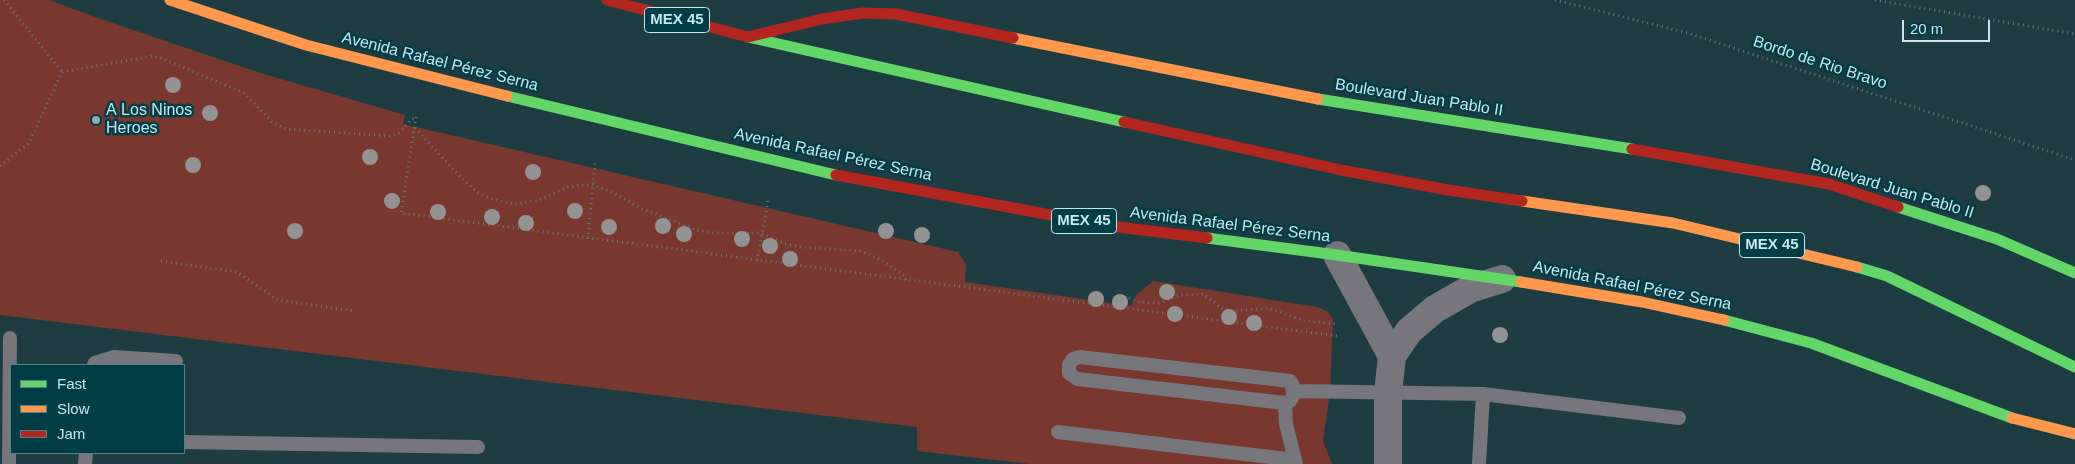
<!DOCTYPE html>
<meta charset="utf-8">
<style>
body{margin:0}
#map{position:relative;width:2075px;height:464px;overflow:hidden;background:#1e3d42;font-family:Arial,sans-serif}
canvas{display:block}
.legend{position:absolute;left:10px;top:364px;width:175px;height:90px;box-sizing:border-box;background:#003d46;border:1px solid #4f8189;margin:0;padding:6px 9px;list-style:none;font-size:15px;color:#c6e7ee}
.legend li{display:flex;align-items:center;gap:10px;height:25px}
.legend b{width:25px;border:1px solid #4f8189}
.scale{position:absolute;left:1902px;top:20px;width:88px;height:22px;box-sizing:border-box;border:2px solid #c6e7ee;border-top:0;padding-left:6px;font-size:15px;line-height:18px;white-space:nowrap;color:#c6e7ee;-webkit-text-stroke:4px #003d46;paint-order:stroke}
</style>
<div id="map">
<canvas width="2075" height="464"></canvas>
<ul class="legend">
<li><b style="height:6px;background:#63d668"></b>Fast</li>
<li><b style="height:6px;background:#ff974d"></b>Slow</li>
<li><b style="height:6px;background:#b3261e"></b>Jam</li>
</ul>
<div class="scale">20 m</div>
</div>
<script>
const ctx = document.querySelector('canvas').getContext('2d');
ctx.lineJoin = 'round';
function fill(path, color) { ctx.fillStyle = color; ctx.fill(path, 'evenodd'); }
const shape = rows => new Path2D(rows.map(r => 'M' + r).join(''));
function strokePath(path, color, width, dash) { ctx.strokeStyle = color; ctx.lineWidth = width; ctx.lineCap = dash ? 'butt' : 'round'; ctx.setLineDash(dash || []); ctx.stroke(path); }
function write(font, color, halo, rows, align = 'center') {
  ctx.font = font + ' Arial,sans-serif'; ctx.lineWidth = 5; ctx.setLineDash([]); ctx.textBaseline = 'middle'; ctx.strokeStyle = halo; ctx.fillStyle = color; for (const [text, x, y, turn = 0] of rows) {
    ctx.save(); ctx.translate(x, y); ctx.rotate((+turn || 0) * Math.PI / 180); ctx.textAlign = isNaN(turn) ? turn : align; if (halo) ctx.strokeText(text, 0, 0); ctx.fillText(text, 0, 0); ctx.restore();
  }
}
fill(shape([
 [0,0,49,0,101,19,257,72,405,115,403,124,958,252,966,264,965,282,1131,306,1137,294,1153,281,1318,307,1328,312,1333,319,1330,392,1323,441,1332,464,1030,464,917,451,917,427,0,315]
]), '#78382e');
strokePath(shape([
 [4,0,62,72],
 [1555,0,1688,33,2075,160],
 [1875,0,2075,34],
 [62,72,152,56,161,58,244,93,273,123,286,129,389,136,399,133,412,119,416,117],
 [416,117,401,213,1337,336],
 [415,128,464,181,480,194,494,200,514,204,537,201,568,187,583,185,593,185,614,193,640,208,697,230,714,233,761,233,786,244,801,247,861,251,880,259,902,274,906,280],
 [0,166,29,143,62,72],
 [588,239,595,163],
 [161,261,237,272,278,300,354,311],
 [757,261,768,201],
 [1129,298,1139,302,1159,303,1180,295,1203,294,1224,310,1233,311,1269,308,1305,321,1338,324]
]), '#6a7276', 3, [1, 4]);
strokePath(shape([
 [1080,357,1290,381,1292,384,1293,396,1290,401,1285,403,1077,379,1069,373,1069,365,1073,359,1080,357],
 [94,365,95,363,114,357,176,361],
 [1294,391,1483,394,1679,418],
 [1285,403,1286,424,1295,460],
 [1058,432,1295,460,1296,464],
 [184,442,478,447],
 [9,464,10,338],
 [85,464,86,453],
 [1479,464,1483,394]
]), '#77767c', 14);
strokePath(shape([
 [1337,255,1392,356],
 [1388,464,1388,393,1392,356,1409,331,1435,309,1470,289,1502,279]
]), '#77767c', 28);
strokePath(shape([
 [748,37,1124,122],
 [507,96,836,175],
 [1318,99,1632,149],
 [1898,207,1997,239,2075,273],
 [1207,238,1337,255,1521,282],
 [1857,267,1887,276,2075,367],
 [1724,320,1811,343,2012,418]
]), '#63d668', 11);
strokePath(shape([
 [170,0,306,45,507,96],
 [1013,38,1318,99],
 [1522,201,1673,223,1857,267],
 [1521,282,1642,302,1724,320],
 [2012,418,2075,434]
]), '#ff974d', 11);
strokePath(shape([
 [607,0,748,37,822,19,863,13,896,14,1013,38],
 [1124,122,1341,170,1448,190,1522,201],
 [1632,149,1829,184,1898,207],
 [836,175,1110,226,1207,238]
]), '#b3261e', 11);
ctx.fillStyle = '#949393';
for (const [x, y] of [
 [173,85],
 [210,113],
 [370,157],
 [193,165],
 [533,172],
 [1983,193],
 [392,201],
 [575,211],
 [438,212],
 [492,217],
 [526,223],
 [663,226],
 [609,227],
 [295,231],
 [886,231],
 [684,234],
 [922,235],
 [742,239],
 [770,246],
 [790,259],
 [1167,292],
 [1096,299],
 [1120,302],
 [1175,314],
 [1229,317],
 [1254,323],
 [1500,335]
]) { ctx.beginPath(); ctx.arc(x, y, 8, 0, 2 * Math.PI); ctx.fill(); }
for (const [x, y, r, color] of [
 [96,120,5,"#8bacb2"]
]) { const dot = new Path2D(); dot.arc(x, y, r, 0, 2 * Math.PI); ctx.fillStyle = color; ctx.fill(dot); strokePath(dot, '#003d46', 2); }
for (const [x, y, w] of [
 [677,20,65],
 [1084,221,65],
 [1772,245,65]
]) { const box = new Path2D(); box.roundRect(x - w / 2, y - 12.5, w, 25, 4); ctx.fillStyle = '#003d46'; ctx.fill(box); strokePath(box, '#c6e7ee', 1); }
write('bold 15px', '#c6e7ee', null, [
 ["MEX 45",677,20],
 ["MEX 45",1084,221],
 ["MEX 45",1772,245]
]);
write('16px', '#c6e7ee', '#003d46', [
 ["Avenida Rafael Pérez Serna",440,62,14],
 ["Bordo de Rio Bravo",1820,63,18],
 ["Boulevard Juan Pablo II",1419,98,9],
 ["Avenida Rafael Pérez Serna",833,155,12],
 ["Boulevard Juan Pablo II",1892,189,17],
 ["Avenida Rafael Pérez Serna",1230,225,7],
 ["Avenida Rafael Pérez Serna",1632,286,11]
]);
write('16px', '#c6e7ee', '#003d46', [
 ["A Los Ninos",106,111],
 ["Heroes",106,129]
], 'left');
</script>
